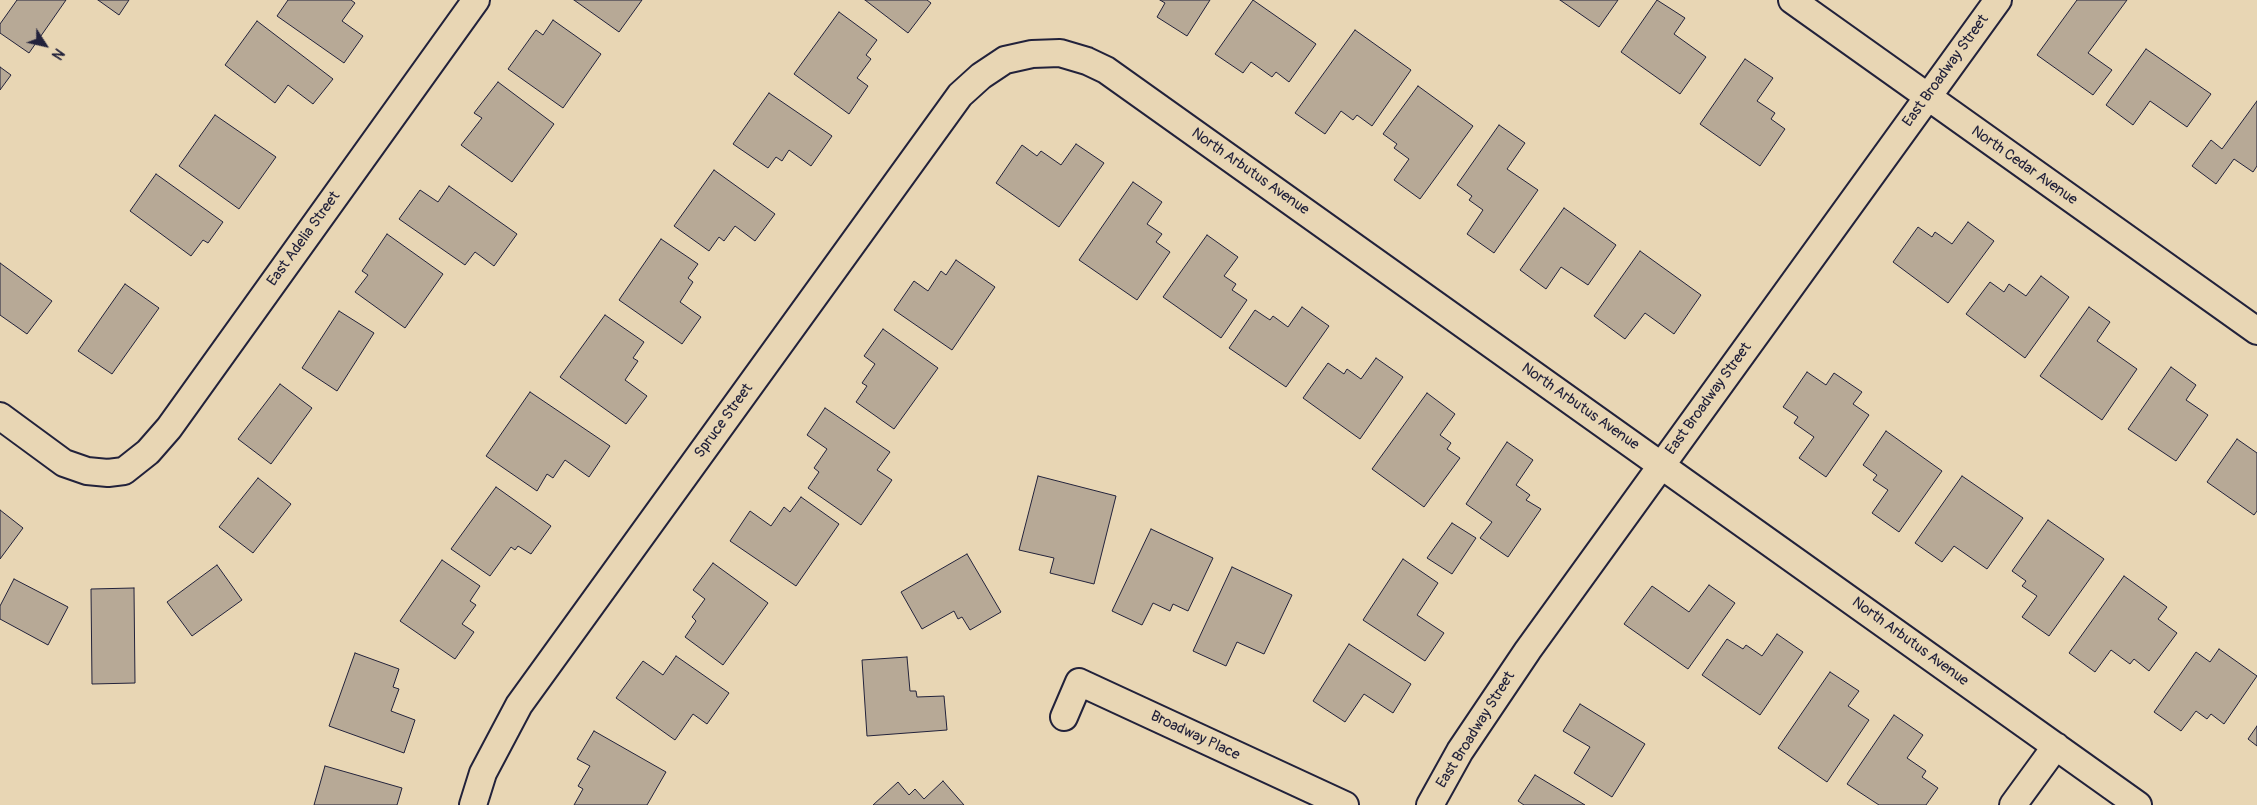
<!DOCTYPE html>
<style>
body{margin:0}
#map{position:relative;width:2257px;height:805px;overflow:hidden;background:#e8d6b4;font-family:Pangolin,sans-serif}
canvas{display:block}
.north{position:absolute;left:20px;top:20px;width:50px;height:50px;-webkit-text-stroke:4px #e8d6b4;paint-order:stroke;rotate:125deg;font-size:14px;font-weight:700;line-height:20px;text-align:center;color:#22223b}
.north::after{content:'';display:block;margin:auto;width:18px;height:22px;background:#22223b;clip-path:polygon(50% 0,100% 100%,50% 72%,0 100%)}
</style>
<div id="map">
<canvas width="2257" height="805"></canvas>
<div class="north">N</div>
</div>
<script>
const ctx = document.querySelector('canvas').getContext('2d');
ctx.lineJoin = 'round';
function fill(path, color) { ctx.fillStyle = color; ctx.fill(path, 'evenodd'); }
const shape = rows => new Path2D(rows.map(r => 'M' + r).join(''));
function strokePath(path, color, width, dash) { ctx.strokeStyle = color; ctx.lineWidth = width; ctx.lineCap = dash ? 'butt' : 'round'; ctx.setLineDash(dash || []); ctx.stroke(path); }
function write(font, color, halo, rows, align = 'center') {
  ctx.font = font + ' Pangolin,sans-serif'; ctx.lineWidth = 4; ctx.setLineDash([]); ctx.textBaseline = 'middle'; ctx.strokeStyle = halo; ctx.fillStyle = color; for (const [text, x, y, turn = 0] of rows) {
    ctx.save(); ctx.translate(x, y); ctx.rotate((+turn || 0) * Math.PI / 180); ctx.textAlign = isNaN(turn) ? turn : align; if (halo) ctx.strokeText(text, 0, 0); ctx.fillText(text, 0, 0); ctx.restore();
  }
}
const building = shape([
 [17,0,66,0,29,53,0,33,0,24,17,0],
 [98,0,129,0,119,15,98,0],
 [288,0,351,0,355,3,342,21,363,36,344,63,277,16,288,0],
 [574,0,642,0,619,32,574,0],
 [865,0,927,0,931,3,908,33,865,0],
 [1160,0,1210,0,1187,36,1157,17,1165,3,1160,0],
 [1253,0,1316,44,1289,82,1276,72,1272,77,1251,62,1243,73,1215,54,1253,0],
 [1560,0,1618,0,1599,27,1560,0],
 [1657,0,1685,18,1674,34,1706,57,1680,94,1621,52,1657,0],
 [2077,0,2127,0,2088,53,2112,70,2093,95,2037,55,2077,0],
 [839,12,877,40,866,55,871,59,857,78,868,86,849,114,794,74,839,12],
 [553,20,601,54,563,108,508,69,536,30,543,35,553,20],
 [257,21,333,79,313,104,288,85,275,103,225,65,257,21],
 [1355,30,1411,70,1372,126,1357,115,1353,120,1341,111,1325,134,1295,113,1355,30],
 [2146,49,2211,94,2187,127,2150,101,2133,125,2106,105,2146,49],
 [1745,59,1773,78,1757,101,1775,113,1771,119,1785,129,1760,166,1700,124,1745,59],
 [0,67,11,75,0,90,0,67],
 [498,82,554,124,512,182,461,145,482,118,474,113,498,82],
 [1418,86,1473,126,1420,199,1394,180,1409,159,1394,148,1397,144,1383,134,1418,86],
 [769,93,832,136,811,166,789,150,782,161,776,157,768,168,733,144,769,93],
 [2257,101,2257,166,2253,172,2234,159,2216,184,2192,166,2211,140,2222,149,2257,101],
 [215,115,276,157,239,209,179,166,215,115],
 [1499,125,1525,143,1507,169,1538,190,1494,253,1467,234,1483,210,1469,200,1472,196,1457,185,1499,125],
 [1076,144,1104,163,1059,227,996,183,1022,145,1037,156,1041,151,1061,165,1076,144],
 [714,170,775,214,755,241,735,226,724,241,719,237,709,251,674,226,714,170],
 [156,174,223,222,208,243,203,240,191,256,130,211,156,174],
 [1133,182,1162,202,1147,224,1162,234,1156,242,1170,252,1137,300,1079,260,1133,182],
 [449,186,517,234,494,266,475,252,465,265,399,219,420,190,438,202,449,186],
 [1564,208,1616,245,1588,285,1561,267,1546,289,1520,270,1564,208],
 [1968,222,1994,241,1948,303,1893,262,1918,227,1932,237,1935,232,1952,244,1968,222],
 [387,234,443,274,405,328,355,292,368,275,362,271,387,234],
 [1207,235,1238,257,1224,276,1236,284,1232,290,1247,300,1221,338,1163,297,1207,235],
 [661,239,698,264,688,278,693,282,680,302,701,317,682,344,619,300,661,239],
 [1640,251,1701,295,1674,334,1645,313,1625,339,1594,316,1640,251],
 [956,260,995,287,952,350,894,310,914,281,928,291,941,271,946,275,956,260],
 [0,263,52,301,27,334,0,315,0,263],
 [2041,276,2069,297,2025,358,1966,314,1990,282,2004,292,2009,284,2026,296,2041,276],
 [125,284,159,308,112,374,78,351,125,284],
 [1302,307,1329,326,1286,387,1229,348,1255,310,1270,320,1273,316,1288,327,1302,307],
 [2089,307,2110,322,2097,341,2137,369,2102,420,2040,376,2089,307],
 [339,311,374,333,337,391,302,368,339,311],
 [605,315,644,342,633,358,638,361,625,380,647,396,626,424,560,377,605,315],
 [883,329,938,368,894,429,856,402,867,386,862,383,875,364,864,356,883,329],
 [1376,358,1403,377,1360,439,1303,398,1328,363,1344,374,1347,369,1361,379,1376,358],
 [2171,367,2196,385,2186,400,2208,415,2176,461,2128,429,2171,367],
 [1807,372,1826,385,1834,373,1862,392,1853,404,1869,415,1826,477,1799,458,1814,437,1794,423,1798,417,1783,407,1807,372],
 [280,384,312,408,271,464,238,439,280,384],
 [530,392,610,446,589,477,565,460,553,478,547,474,537,491,486,456,530,392],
 [1427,393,1455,414,1440,435,1451,443,1447,449,1460,458,1424,507,1372,469,1427,393],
 [825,408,890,452,877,470,892,480,861,525,808,488,819,472,814,468,827,449,807,435,825,408],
 [1886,431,1942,471,1899,532,1872,513,1888,490,1873,480,1877,475,1863,465,1886,431],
 [2237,439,2257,453,2257,511,2254,515,2207,482,2237,439],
 [1507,442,1533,460,1516,485,1530,495,1526,500,1541,509,1508,557,1480,538,1492,522,1466,504,1507,442],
 [1038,476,1116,496,1094,584,1050,573,1054,558,1019,550,1038,476],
 [1962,476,2023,518,1987,569,1954,546,1942,562,1915,543,1962,476],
 [258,478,291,504,253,553,219,527,258,478],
 [496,487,551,526,531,554,518,546,515,550,511,547,490,576,451,549,496,487],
 [801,497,839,524,796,586,730,541,750,511,771,526,784,507,790,512,801,497],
 [0,510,23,528,0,559,0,510],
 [2048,520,2104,559,2049,636,2022,617,2037,596,2022,586,2026,581,2012,571,2048,520],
 [1452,523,1476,538,1452,574,1427,558,1452,523],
 [1151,529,1213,558,1188,611,1173,604,1170,611,1153,603,1142,625,1112,611,1151,529],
 [967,554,1001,612,970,630,962,617,958,619,954,611,922,629,901,592,967,554],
 [1403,559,1438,583,1417,615,1444,633,1425,661,1363,620,1403,559],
 [442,560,480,586,470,601,476,605,462,624,474,632,455,659,400,621,442,560],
 [713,563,768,603,723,665,685,637,696,621,692,617,705,599,693,590,713,563],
 [217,565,242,600,192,636,167,602,217,565],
 [1232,567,1292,595,1264,654,1237,642,1226,666,1193,651,1232,567],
 [2124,576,2167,607,2158,619,2177,633,2149,671,2134,659,2130,664,2111,650,2095,672,2069,653,2124,576],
 [14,579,68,607,48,645,0,619,0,606,14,579],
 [1709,585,1735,603,1688,669,1624,624,1652,586,1689,612,1709,585],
 [134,588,135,683,92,684,91,589,134,588],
 [1777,634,1803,652,1760,715,1702,675,1727,639,1743,649,1746,645,1762,656,1777,634],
 [1349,644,1411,684,1393,713,1364,694,1345,722,1313,701,1349,644],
 [2219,649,2257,676,2224,724,2211,714,2207,719,2196,711,2181,731,2154,712,2196,652,2210,662,2219,649],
 [355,653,399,669,393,687,399,689,391,711,415,720,404,753,329,726,355,653],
 [676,656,729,693,707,724,693,714,675,740,616,698,643,661,663,675,676,656],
 [907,657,910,691,916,691,917,697,944,696,947,730,867,736,862,660,907,657],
 [1830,672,1859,691,1848,706,1869,720,1827,782,1778,748,1830,672],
 [1580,704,1645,744,1612,797,1574,773,1590,747,1563,731,1580,704],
 [1894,715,1923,735,1907,758,1926,771,1922,777,1938,788,1926,805,1879,805,1847,784,1894,715],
 [2257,726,2257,746,2248,739,2257,726],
 [594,731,666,772,647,805,574,805,583,789,578,786,590,766,577,759,594,731],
 [325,766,402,788,397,805,314,805,325,766],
 [1535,775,1585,805,1524,805,1518,801,1535,775],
 [943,781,964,805,873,805,898,782,909,795,915,789,924,799,943,781]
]);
fill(building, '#b7a996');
strokePath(building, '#22223b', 1);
const minor = shape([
 [1792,0,2257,331],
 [0,416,64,463,87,471,108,473,124,471,148,452,169,428,476,0],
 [1064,717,1079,682,1345,805],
 [473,805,483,773,519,705,960,95,981,76,1005,60,1032,54,1060,53,1087,61,1106,70,2138,805],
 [1430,805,1460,751,1528,650,1998,0],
 [2013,805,2056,746]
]);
strokePath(minor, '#22223b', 30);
strokePath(minor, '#e8d6b4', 26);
write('15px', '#22223b', '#e8d6b4', [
 ["East Broadway Street",1946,71,-54],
 ["North Cedar Avenue",2024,166,35],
 ["North Arbutus Avenue",1250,172,35],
 ["East Adelia Street",304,239,-54],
 ["East Broadway Street",1709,399,-54],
 ["North Arbutus Avenue",1580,407,35],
 ["Spruce Street",724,421,-54],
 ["North Arbutus Avenue",1910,642,36],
 ["East Broadway Street",1476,730,-58],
 ["Broadway Place",1195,736,25]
]);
</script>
